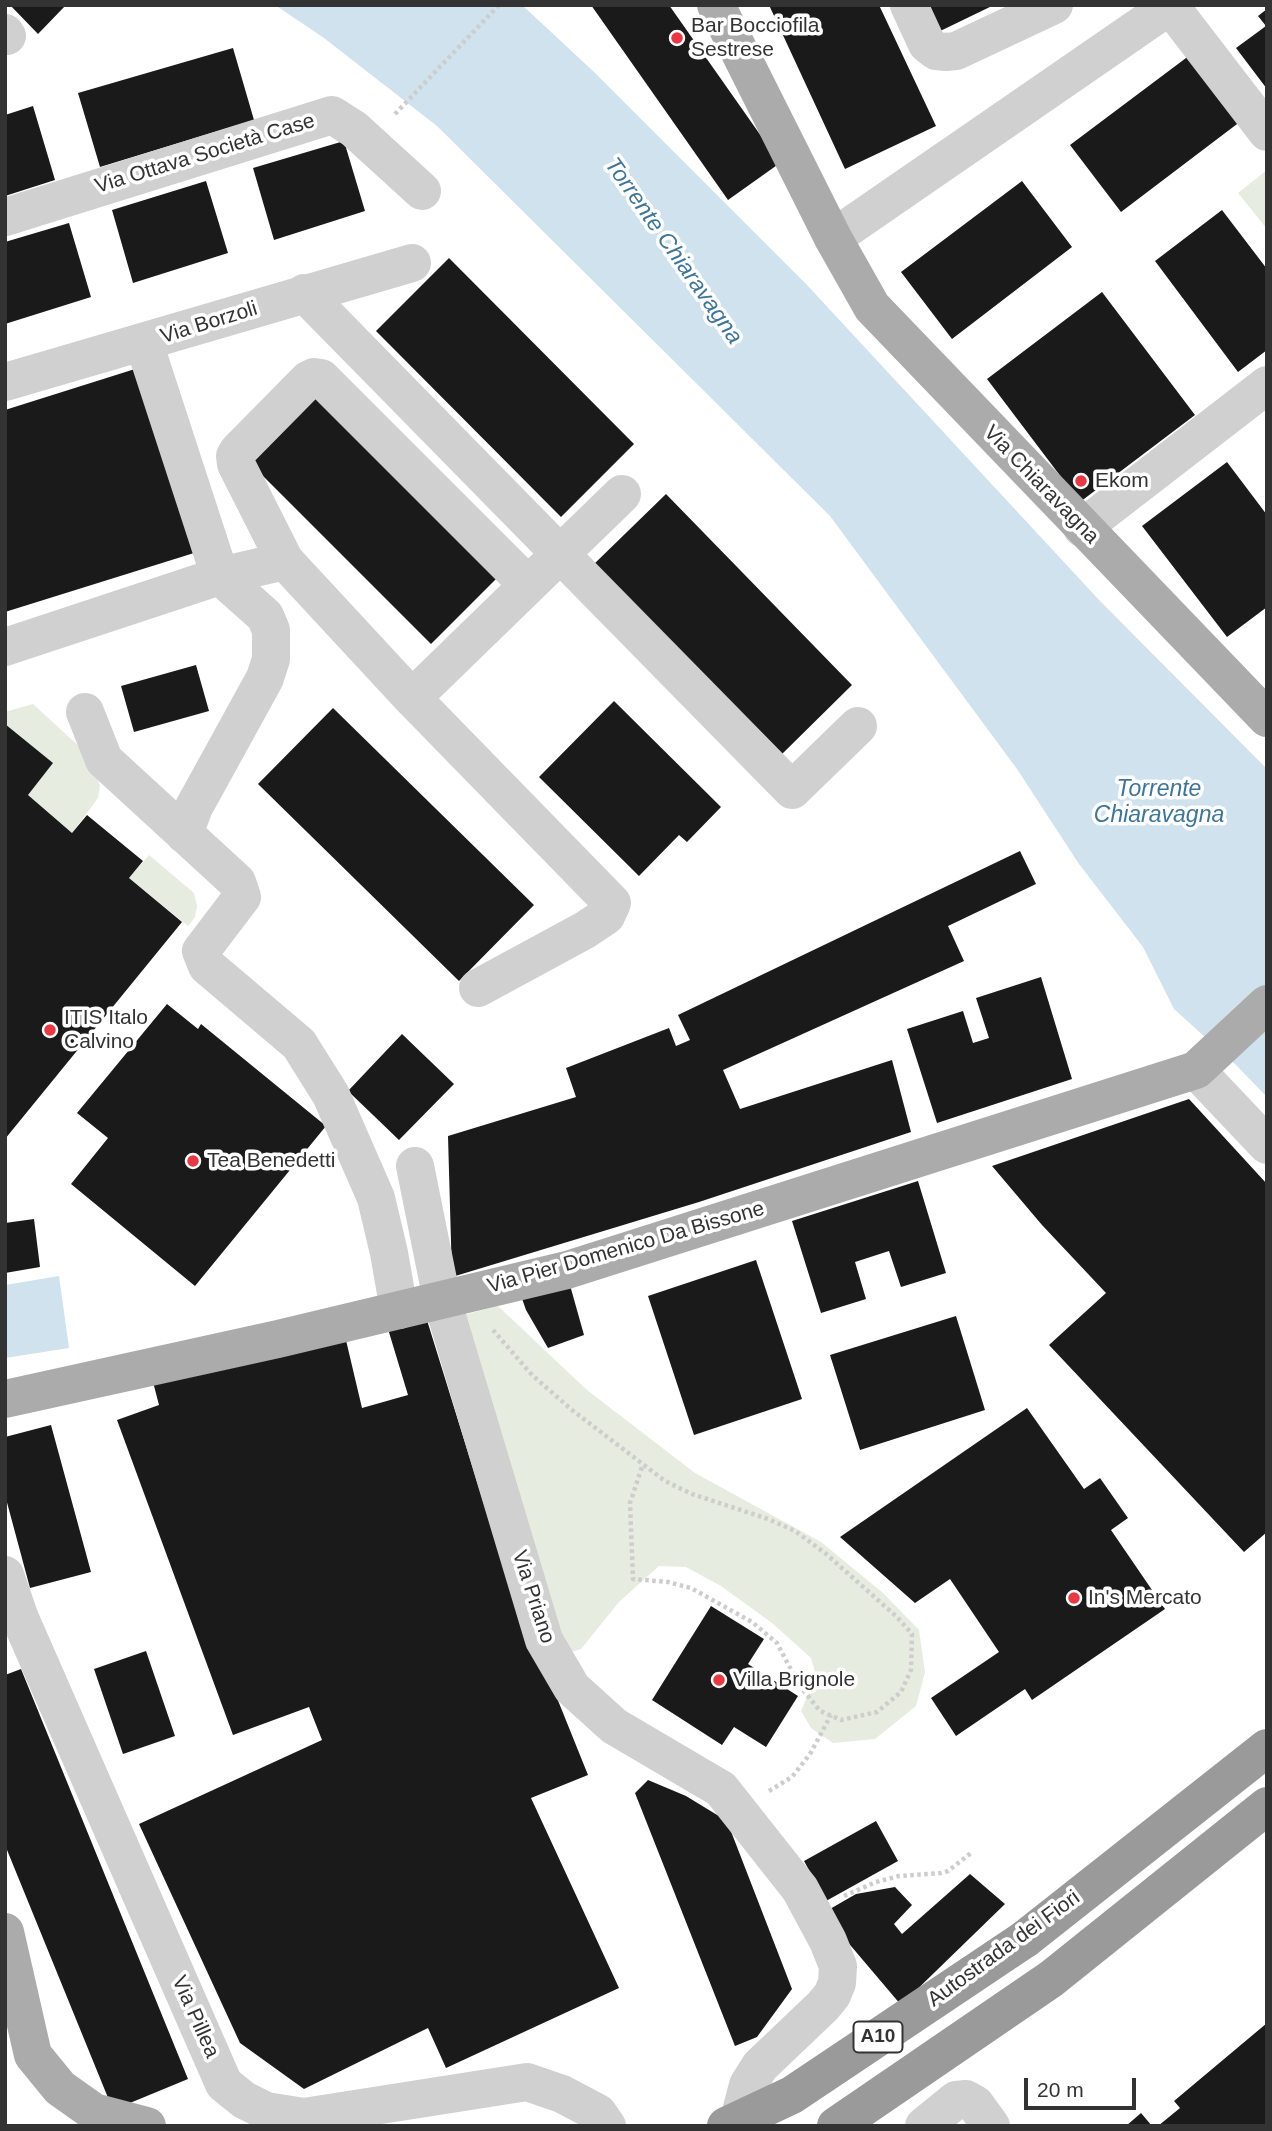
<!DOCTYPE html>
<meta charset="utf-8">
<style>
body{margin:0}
#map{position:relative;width:1272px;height:2131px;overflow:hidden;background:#fff;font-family:Helvetica,sans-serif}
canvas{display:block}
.frame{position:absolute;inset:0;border:7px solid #333;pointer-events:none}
.scale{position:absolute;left:1024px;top:2078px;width:112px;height:32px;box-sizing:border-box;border:4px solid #333;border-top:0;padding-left:9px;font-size:21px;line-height:24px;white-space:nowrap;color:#333;-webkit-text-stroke:5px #fff;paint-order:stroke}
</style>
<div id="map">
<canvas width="1272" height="2131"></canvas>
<div class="frame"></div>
<div class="scale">20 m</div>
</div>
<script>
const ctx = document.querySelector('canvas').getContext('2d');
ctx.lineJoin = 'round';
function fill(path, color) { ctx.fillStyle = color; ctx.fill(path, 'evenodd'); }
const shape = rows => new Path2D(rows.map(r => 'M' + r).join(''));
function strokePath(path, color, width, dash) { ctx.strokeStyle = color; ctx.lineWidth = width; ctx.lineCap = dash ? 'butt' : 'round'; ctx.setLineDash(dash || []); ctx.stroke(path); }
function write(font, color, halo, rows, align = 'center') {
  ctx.font = font + ' Helvetica,sans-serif'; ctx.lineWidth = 7; ctx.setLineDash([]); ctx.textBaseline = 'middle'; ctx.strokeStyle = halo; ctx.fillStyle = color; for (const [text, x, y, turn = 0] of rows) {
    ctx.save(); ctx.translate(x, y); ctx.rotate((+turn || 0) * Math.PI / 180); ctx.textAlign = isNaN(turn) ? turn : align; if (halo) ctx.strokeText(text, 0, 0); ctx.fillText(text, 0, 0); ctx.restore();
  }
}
fill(shape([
 [1267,170,1267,229,1238,193],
 [33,704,81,748,98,780,100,786,98,798,72,833,28,795,53,763,5,724,5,712],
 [149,855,194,893,197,906,195,917,188,926,129,878],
 [498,1306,587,1390,695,1473,821,1542,883,1593,919,1630,925,1672,916,1706,875,1739,833,1743,811,1728,801,1711,816,1676,811,1658,772,1623,721,1586,686,1567,659,1566,619,1602,581,1649,565,1654,460,1316]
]), '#e6ecdf');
fill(shape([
 [275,5,522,5,593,71,807,285,1100,601,1267,769,1267,1097,1236,1065,1174,1009,1143,947,1079,864,1017,769,830,516,437,126,324,38],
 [59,1276,69,1348,5,1358,5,1285]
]), '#cfe2ee');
fill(shape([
 [10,5,66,5,38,34],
 [591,5,669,5,780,163,728,200],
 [769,5,879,5,936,126,845,169],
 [918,5,994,5,932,35],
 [1267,9,1267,89,1236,48,1266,26,1258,16],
 [233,48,254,120,100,167,78,93],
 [1190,55,1241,121,1121,212,1070,145],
 [33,106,55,180,5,196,5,115],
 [344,141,365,211,274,240,253,168],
 [206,181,228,253,133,283,112,210],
 [1022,181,1072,247,952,339,901,272],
 [1222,210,1267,269,1267,350,1238,372,1155,261],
 [69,223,91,297,5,324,5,242],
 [449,258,634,444,561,517,376,331],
 [1102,292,1195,415,1080,502,987,379],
 [135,369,194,553,5,612,5,410],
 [316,385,503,572,431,644,244,457],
 [1227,462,1267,515,1267,607,1227,637,1142,526],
 [666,494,852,685,779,757,592,566],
 [196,665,209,711,134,732,121,686],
 [614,701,721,807,687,842,679,835,639,876,539,777],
 [333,708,534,905,459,981,258,784],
 [5,724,53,763,28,795,72,833,87,815,143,861,129,878,182,922,5,1139],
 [1020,851,1036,884,948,926,964,961,723,1070,740,1109,892,1060,911,1132,699,1202,452,1277,448,1136,576,1097,566,1068,669,1028,676,1046,690,1040,678,1015],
 [1041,977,1072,1079,937,1123,907,1029,963,1011,973,1043,989,1038,976,998],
 [167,1004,198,1029,201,1024,326,1126,195,1286,71,1184,108,1138,77,1113],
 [402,1034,454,1084,399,1140,348,1091],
 [1189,1099,1267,1184,1267,1532,1244,1552,1049,1345,1106,1293,1042,1225,992,1166],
 [918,1181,946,1273,901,1287,889,1251,855,1262,866,1299,821,1313,792,1221],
 [34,1219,40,1267,5,1273,5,1223],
 [756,1260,802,1399,694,1435,648,1296],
 [566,1271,584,1335,548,1348,526,1310,518,1287],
 [956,1316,985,1410,860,1450,830,1355],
 [426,1317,501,1559,588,1775,531,1798,619,1988,446,2068,428,2028,304,2089,240,2043,139,1824,322,1740,309,1707,233,1735,117,1420,159,1405,153,1382,345,1336,362,1408,408,1395,388,1329],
 [1027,1408,1084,1489,1100,1478,1128,1518,1111,1530,1165,1609,1032,1700,1025,1689,956,1736,931,1698,999,1652,950,1579,915,1603,840,1537],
 [51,1425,91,1572,30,1588,5,1495,5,1437],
 [711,1606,764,1639,748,1664,798,1696,766,1747,734,1727,722,1745,652,1700],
 [146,1651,175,1736,123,1754,94,1669],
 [21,1669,188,2079,113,2110,5,1845,5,1675],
 [648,1780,686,1796,727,1821,792,1989,757,2037,735,2046,635,1793],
 [876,1821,898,1861,826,1901,804,1861],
 [970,1874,1005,1904,901,2005,823,1913,856,1894,895,1887,912,1905,894,1924,902,1934],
 [1267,2023,1267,2126,1158,2126,1180,2108,1174,2101],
 [1141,2113,1152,2126,1126,2126]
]), '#1a1a1a');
strokePath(shape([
 [395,114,499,5],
 [493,1330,532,1375,572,1410,665,1481,692,1494,768,1519,795,1531,825,1553,897,1617,912,1634,911,1670,901,1692,877,1712,841,1720,820,1711,799,1685,777,1643,752,1622,691,1588,668,1582,633,1579,630,1503,643,1464],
 [769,1791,792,1777,810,1754,831,1715],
 [844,1896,876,1882,899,1876,941,1873,948,1871,971,1853]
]), '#cdcdcd', 4.5, [3.5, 3.5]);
strokePath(shape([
 [909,5,927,44,936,51,946,52,956,51,1054,5],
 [1171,7,1267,132],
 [5,33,7,36],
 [5,217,332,115,354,129,422,191],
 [833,238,1171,5],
 [304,293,792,790,858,726],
 [144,343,220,576,265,616,271,630,271,659,265,678,194,807,184,834],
 [5,382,412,263],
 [1082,528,1267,385],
 [285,561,236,464,235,456,238,451,308,380,314,377,321,378,527,584],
 [5,647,220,576,285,561,412,698,612,903,606,916,585,930,478,988],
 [412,698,622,494],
 [85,712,104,760,237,882,242,897,201,951,207,966,299,1044,331,1095,376,1198,389,1253,399,1310],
 [1196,1070,1267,1145],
 [415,1166,442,1300,544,1640,572,1688,614,1726,721,1789,800,1889,828,1941,838,1966,837,1983,832,1995,823,2006,760,2066,748,2085,742,2108],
 [5,1575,19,1616,224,2084,244,2100,266,2111,304,2117,527,2082,562,2094,598,2113,607,2126],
 [924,2126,956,2100,966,2099,975,2104,991,2126]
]), '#d0d0d0', 38);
strokePath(shape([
 [716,5,833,238,872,307,1267,718],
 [5,1399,278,1339,567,1270,1196,1070,1267,1004],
 [5,1932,33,2055,60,2088,94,2112,147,2126]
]), '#ababab', 38);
strokePath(shape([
 [1025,1939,1267,1748],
 [836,2126,1051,1979,1267,1806]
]), '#9a9a9a', 38);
strokePath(shape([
 [726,2126,792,2095,1025,1939]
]), '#9a9a9a', 38);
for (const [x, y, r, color] of [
 [677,38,7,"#e63946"],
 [1081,481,7,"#e63946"],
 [50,1030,7,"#e63946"],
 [193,1161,7,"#e63946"],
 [1074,1598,7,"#e63946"],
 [719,1680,7,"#e63946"]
]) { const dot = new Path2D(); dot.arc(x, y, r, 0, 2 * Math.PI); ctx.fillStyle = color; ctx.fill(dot); strokePath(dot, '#fff', 2.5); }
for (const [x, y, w] of [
 [878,2037,49]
]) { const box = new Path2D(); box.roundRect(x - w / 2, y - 15.5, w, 31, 5); ctx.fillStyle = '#fff'; ctx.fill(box); strokePath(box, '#333', 2); }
write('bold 19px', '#333', null, [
 ["A10",878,2037]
]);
write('21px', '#333', '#fff', [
 ["Bar Bocciofila",691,26],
 ["Sestrese",691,50],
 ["Ekom",1095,481],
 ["ITIS Italo",64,1018],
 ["Calvino",64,1042],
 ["Tea Benedetti",207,1161],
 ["In's Mercato",1088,1598],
 ["Villa Brignole",733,1680]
], 'left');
write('21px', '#333', '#fff', [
 ["Via Ottava Società Case",205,154,-17],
 ["Via Borzoli",209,323,-17],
 ["Via Chiaravagna",1041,485,46],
 ["Via Pier Domenico Da Bissone",626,1248,-16],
 ["Via Priano",533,1597,72],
 ["Autostrada dei Fiori",1004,1949,-36],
 ["Via Pillea",195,2017,66]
]);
write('italic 23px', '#3f7597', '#fff', [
 ["Torrente Chiaravagna",673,251,55],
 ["Torrente",1159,790],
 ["Chiaravagna",1159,816]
]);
</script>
